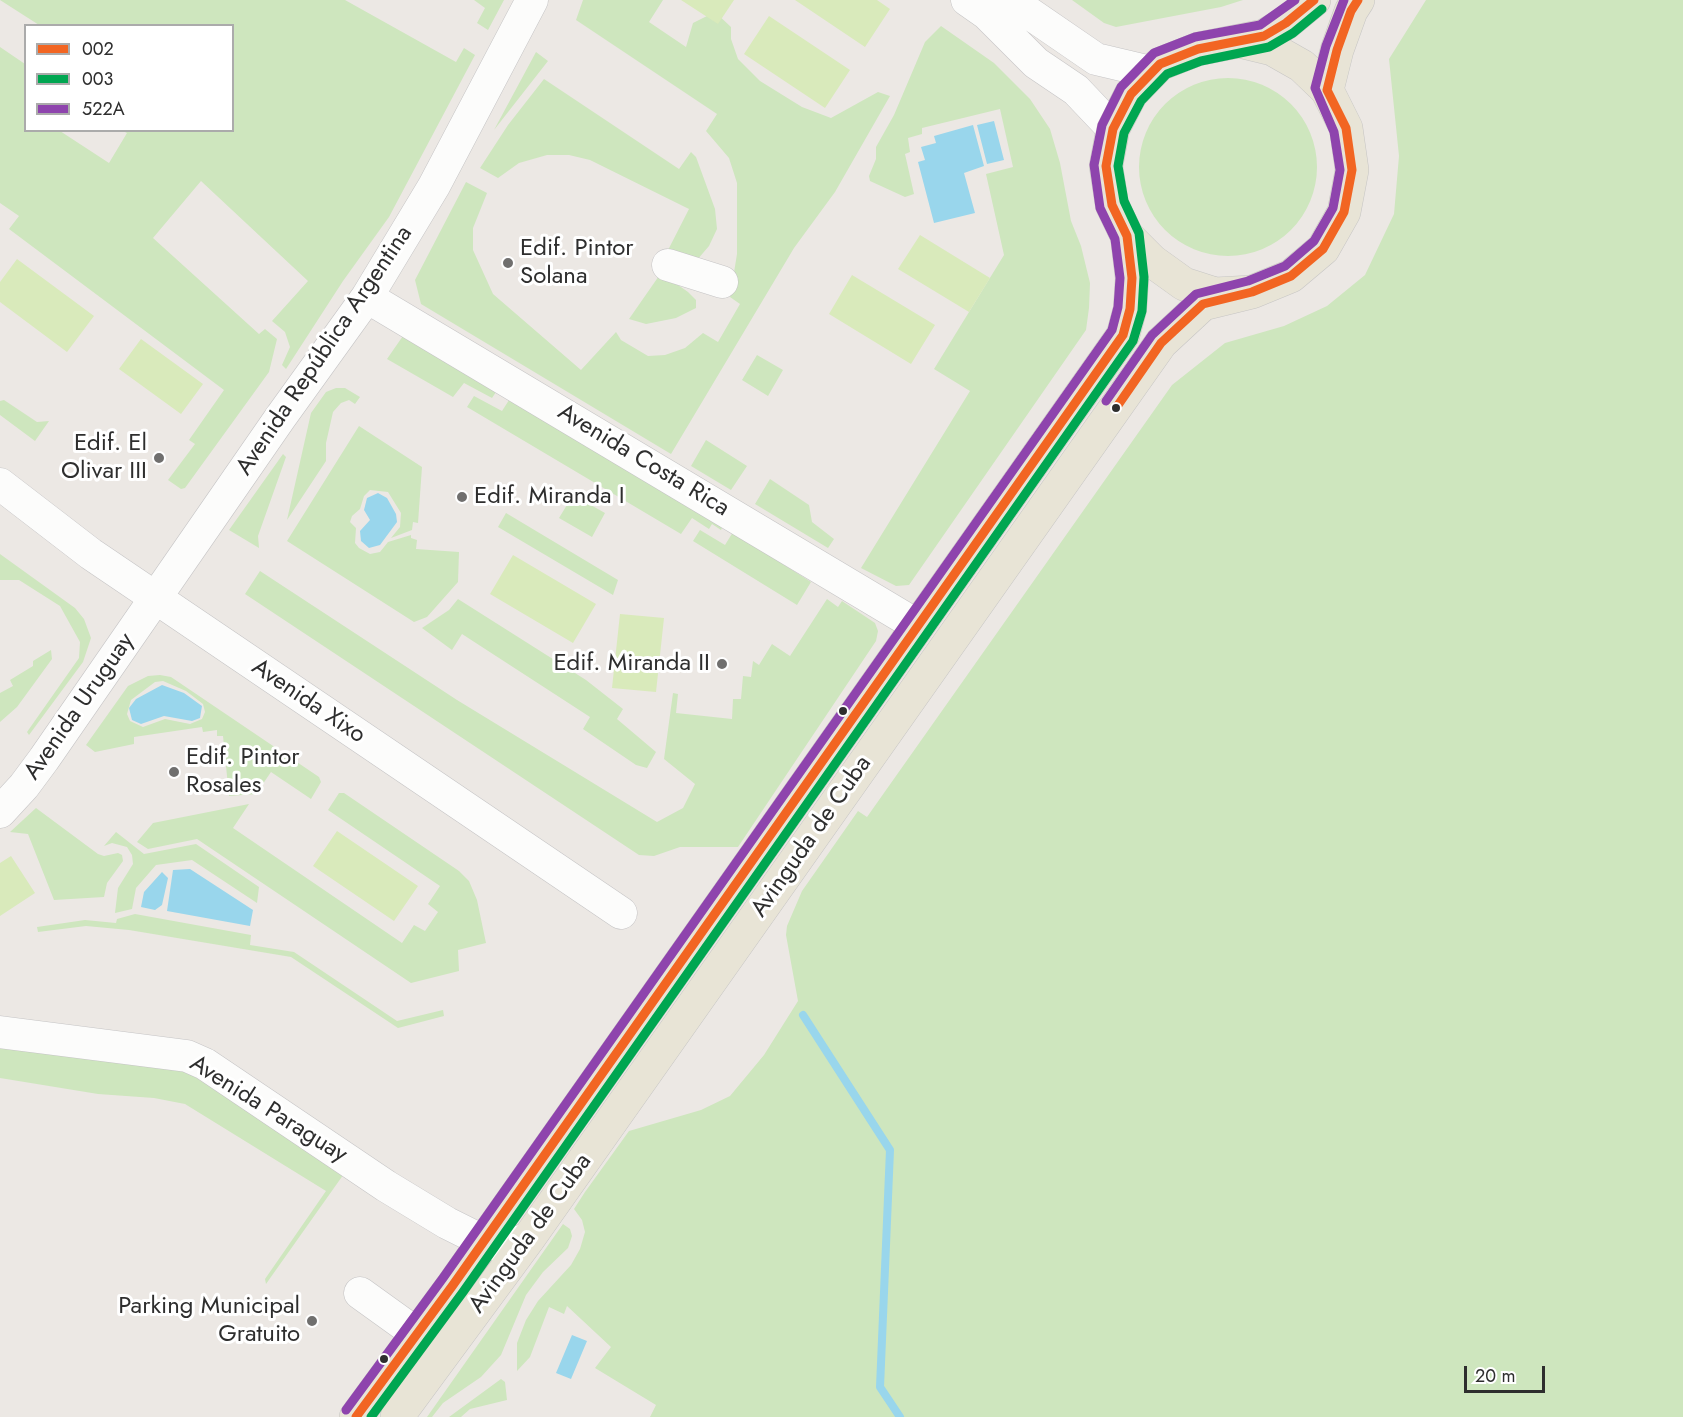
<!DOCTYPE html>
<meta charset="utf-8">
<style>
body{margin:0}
#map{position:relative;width:1683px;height:1417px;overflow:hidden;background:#ece8e4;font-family:Jost,sans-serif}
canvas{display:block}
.legend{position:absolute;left:24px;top:24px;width:210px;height:108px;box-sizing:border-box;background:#fff;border:2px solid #ababab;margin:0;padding:8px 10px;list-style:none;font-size:18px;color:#2e2e2e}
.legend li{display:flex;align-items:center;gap:12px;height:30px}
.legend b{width:30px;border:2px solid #ababab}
.scale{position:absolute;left:1464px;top:1366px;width:81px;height:27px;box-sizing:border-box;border:3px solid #2e2e2e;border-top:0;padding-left:8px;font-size:18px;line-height:21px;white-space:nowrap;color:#2e2e2e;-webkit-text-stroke:4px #fff;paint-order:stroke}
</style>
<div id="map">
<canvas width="1683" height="1417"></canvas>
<ul class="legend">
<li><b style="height:8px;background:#f26522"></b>002</li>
<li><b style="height:8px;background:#00a651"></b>003</li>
<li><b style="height:8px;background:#8e44ad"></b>522A</li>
</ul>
<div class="scale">20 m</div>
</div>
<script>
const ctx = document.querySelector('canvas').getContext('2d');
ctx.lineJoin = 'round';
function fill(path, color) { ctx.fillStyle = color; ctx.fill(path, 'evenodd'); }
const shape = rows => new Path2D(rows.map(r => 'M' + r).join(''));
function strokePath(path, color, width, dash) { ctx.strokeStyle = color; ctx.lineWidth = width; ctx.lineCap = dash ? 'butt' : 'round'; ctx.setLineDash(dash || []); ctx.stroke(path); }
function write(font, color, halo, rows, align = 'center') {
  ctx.font = font + ' Jost,sans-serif'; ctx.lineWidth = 6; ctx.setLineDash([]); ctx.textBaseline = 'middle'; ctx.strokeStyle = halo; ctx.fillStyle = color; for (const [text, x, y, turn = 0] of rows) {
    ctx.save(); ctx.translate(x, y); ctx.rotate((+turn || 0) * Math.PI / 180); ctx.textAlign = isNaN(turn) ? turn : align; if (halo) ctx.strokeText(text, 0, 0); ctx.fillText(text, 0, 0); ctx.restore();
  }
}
fill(shape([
 [0,0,345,0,456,62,464,48,475,55,389,217,343,281,286,369,282,365,290,347,285,332,272,321,308,281,201,181,153,238,259,334,265,329,277,339,269,372,185,488,181,489,168,480,195,444,189,440,224,390,9,229,19,216,0,203,0,47,25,64,26,130,60,131,109,163,127,133,123,131,232,130,232,26,39,25],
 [474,0,504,0,488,30,477,23,485,8],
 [583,0,663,0,649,22,686,47,693,23,715,12,731,27,731,39,738,59,760,81,802,107,831,118,878,92,890,96,835,192,794,248,671,454,421,304,415,280,466,182,487,193,473,228,473,250,493,294,581,370,616,332,621,340,648,356,665,355,685,348,703,333,718,342,740,304,730,297,737,254,737,183,729,158,706,131,717,114,576,20],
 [1072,0,1243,0,1221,7,1116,27,1104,23],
 [1426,0,1683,0,1683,1417,650,1417,656,1405,595,1368,611,1347,567,1306,564,1314,549,1307,530,1357,517,1371,517,1343,526,1320,538,1301,571,1265,580,1249,585,1232,582,1220,574,1209,585,1192,629,1131,701,1110,730,1096,764,1055,798,1001,786,935,787,926,802,891,858,811,867,817,1172,385,1225,343,1284,326,1327,306,1365,275,1394,214,1399,156,1389,59],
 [941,26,994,63,1030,99,1050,129,1060,163,1071,221,1081,246,1090,283,1089,308,1086,330,909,585,896,586,861,568,970,391,934,369,1004,255,986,174,1013,167,1000,109,922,128,922,134,908,138,910,152,905,154,914,194,905,197,870,181,869,176,876,159,876,147,894,115,925,42],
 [536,52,548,61,494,130],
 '1139 167a89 89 0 1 1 178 0a89 89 0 1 1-178 0Z',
 [544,79,679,169,691,152,696,157,715,209,717,229,709,246,697,260,666,254,689,209,590,160,569,155,547,155,519,163,498,178,480,168,508,125],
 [661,273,688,292,696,300,696,308,676,318,646,324,629,319],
 [405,333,498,389,492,398,464,383,453,397,387,359],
 [757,355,783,370,768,396,742,380],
 [336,388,345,388,360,397,355,404,349,400,341,403,333,412,326,443,326,461,287,520,311,413,326,392],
 [474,396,502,411,511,397,723,526,721,530,712,524,709,529,692,518,681,534,467,407],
 [4,400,37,422,49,421,35,441,0,415,0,401],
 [359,426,422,467,418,523,413,522,412,530,391,538,400,527,401,513,388,492,370,490,364,496,360,509,352,516,350,522,356,528,355,543,359,548,370,554,380,552,388,542,411,535,411,538,417,540,416,549,459,552,458,582,427,617,414,622,287,541],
 [706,440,747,466,731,490,691,466],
 [283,454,286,457,258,536,259,548,229,530],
 [770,479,809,505,812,522,834,539,828,548,755,504],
 [573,495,605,513,592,537,559,518],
 [506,513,618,580,613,595,498,527],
 [700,530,725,545,733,532,811,582,797,605,693,541],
 [0,554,75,608,84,619,91,638,83,662,29,735,27,732,79,658,80,642,60,606,19,580,0,580],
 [260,571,457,700,657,822,683,808,695,784,664,759,673,693,678,694,676,713,732,719,733,699,741,699,743,676,751,677,753,661,759,665,772,644,790,656,827,599,838,607,842,601,875,623,878,631,876,641,738,847,680,847,654,856,639,855,245,594],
 [458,599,586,680,623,709,617,719,656,752,647,768,636,765,583,729,590,717,462,634,452,650,422,628,449,610],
 [51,650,52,659,17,707,0,722,0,693,13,686,10,680,33,666,33,661],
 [160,675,171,677,319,777,321,782,311,799,271,772,256,794,229,796,223,736,217,736,217,730,203,732,202,727,134,737,134,744,95,752,86,745,128,686,148,676],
 [163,681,186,691,203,704,205,712,202,719,190,724,165,719,143,727,130,721,127,714,131,700,155,682],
 [339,793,344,793,459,871,469,881,477,900,486,943,458,950,459,971,411,983,197,839,148,849,137,842,153,823,249,804,233,828,402,943,414,925,425,931,438,912,428,904,440,886,328,810],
 [36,808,98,854,104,856,118,853,122,855,123,861,107,883,104,897,54,900,28,834,10,832],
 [116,832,144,854,196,844,259,887,257,903,192,860,156,865,136,888,132,909,115,913,118,888,133,864,132,855,127,847,112,843,104,846],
 [135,914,251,935,250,945,294,952,397,1021,443,1010,444,1016,398,1028,291,957,129,930,86,926,38,932,37,927,85,920,116,923,117,919],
 [0,1042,192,1073,346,1171,266,1284,265,1279,326,1191,185,1104,154,1098,98,1094,0,1078],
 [563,1224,570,1229,572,1236,568,1248,543,1272,526,1295,501,1355,481,1377,443,1403,432,1417,427,1417],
 [501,1379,505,1382,507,1400,470,1409,461,1417,449,1417]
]), '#cee6be');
fill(shape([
 [681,0,734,0,718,24],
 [795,0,877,0,890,9,865,47],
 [769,16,850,70,825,108,744,54],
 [920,235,990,278,969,312,898,269],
 [17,259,94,316,67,352,0,302,0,282],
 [852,275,935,325,911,364,829,314],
 [141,339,203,384,181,414,119,369],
 [513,555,596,604,573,643,490,594],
 [620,614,664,618,656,692,612,688],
 [337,831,418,886,394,921,313,866],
 [11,856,35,893,0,916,0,863]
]), '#d9eabb');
fill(shape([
 [994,121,1004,160,987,164,977,125],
 [973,125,984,166,964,173,975,213,934,223,918,162,925,160,921,147,936,143,934,136],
 [378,493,387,498,396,514,397,522,380,545,369,548,361,541,360,531,370,520,364,510,367,498],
 [162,685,184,693,202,706,200,718,192,721,164,716,141,724,132,720,129,708,136,699],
 [190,869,253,910,250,926,167,911,173,870],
 [162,872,168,878,162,905,155,910,141,907,144,892],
 [572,1335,587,1341,571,1379,556,1373]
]), '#99d6ec');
strokePath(shape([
 [803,1015,890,1150,880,1387,900,1417]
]), '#99d6ec', 8);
const minor = shape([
 [967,0,987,14,1036,63,1076,90,1113,129],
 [1010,0,1096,59,1151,72],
 [668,265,722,282],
 [367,297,918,626],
 [0,484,91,554,621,913],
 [0,812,24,786,44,759,280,418,367,297,434,186,532,0],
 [0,1032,187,1056,205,1064,386,1186,447,1223,483,1241,504,1247,529,1238],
 [360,1293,417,1334]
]);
const major = shape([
 [1239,41,1272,49,1302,66,1327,90,1346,128,1352,170,1344,212,1323,249,1291,276,1252,292,1215,294,1184,284,1152,261,1127,236,1112,205,1106,166,1113,129,1131,94,1160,64,1198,49,1264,36,1286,23,1314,0],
 [1327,90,1337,50,1351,11,1358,0],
 [356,1417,453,1285,1123,335,1130,309,1132,278,1127,236],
 [397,1417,529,1238,1161,343,1203,304,1252,292]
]);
strokePath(minor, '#c5c4c5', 33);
strokePath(major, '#c6c5c4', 34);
strokePath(minor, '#fcfcfb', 32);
strokePath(major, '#e8e4d6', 33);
strokePath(shape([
 [1116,408,1161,343,1203,304,1252,292,1291,276,1323,249,1344,212,1352,170,1346,128,1327,90,1337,50,1351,11,1358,0],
 [356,1417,453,1285,1123,335,1130,309,1132,278,1127,236,1112,205,1106,166,1113,129,1131,94,1160,64,1198,49,1264,36,1286,23,1314,0]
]), '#f26522', 9);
strokePath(shape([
 [371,1417,463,1292,1133,341,1142,311,1144,277,1139,233,1124,201,1118,166,1124,133,1141,101,1167,74,1201,61,1269,47,1293,33,1322,9]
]), '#00a651', 9);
strokePath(shape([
 [1106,401,1152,335,1196,294,1248,281,1285,266,1314,241,1333,208,1340,170,1334,132,1315,88,1326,46,1344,0],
 [346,1410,443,1278,1112,330,1118,307,1120,278,1115,239,1100,208,1094,165,1102,125,1121,87,1154,53,1195,37,1260,25,1295,0]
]), '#8e44ad', 9);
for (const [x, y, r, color] of [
 [508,263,6,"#706f6e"],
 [1116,408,5,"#2e2e2e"],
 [159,458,6,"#706f6e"],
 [462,497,6,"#706f6e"],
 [722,664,6,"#706f6e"],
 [843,711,5,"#2e2e2e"],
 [174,772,6,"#706f6e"],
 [312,1321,6,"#706f6e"],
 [384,1359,5,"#2e2e2e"]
]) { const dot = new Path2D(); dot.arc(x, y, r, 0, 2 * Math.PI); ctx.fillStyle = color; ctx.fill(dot); strokePath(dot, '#fff', 2); }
write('24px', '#2e2e2e', '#fff', [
 ["Edif. Pintor",520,249],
 ["Solana",520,277],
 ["Edif. El",147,444,"right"],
 ["Olivar III",147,472,"right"],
 ["Edif. Miranda I",474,497],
 ["Edif. Miranda II",710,664,"right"],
 ["Edif. Pintor",186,758],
 ["Rosales",186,786],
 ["Parking Municipal",300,1307,"right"],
 ["Gratuito",300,1335,"right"]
], 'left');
write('24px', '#2e2e2e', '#fff', [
 ["Avenida República Argentina",325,351,-56],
 ["Avenida Costa Rica",643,461,31],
 ["Avenida Xixo",308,702,34],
 ["Avenida Uruguay",80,707,-55],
 ["Avinguda de Cuba",812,837,-55],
 ["Avenida Paraguay",268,1110,32],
 ["Avinguda de Cuba",531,1234,-54]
]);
</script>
